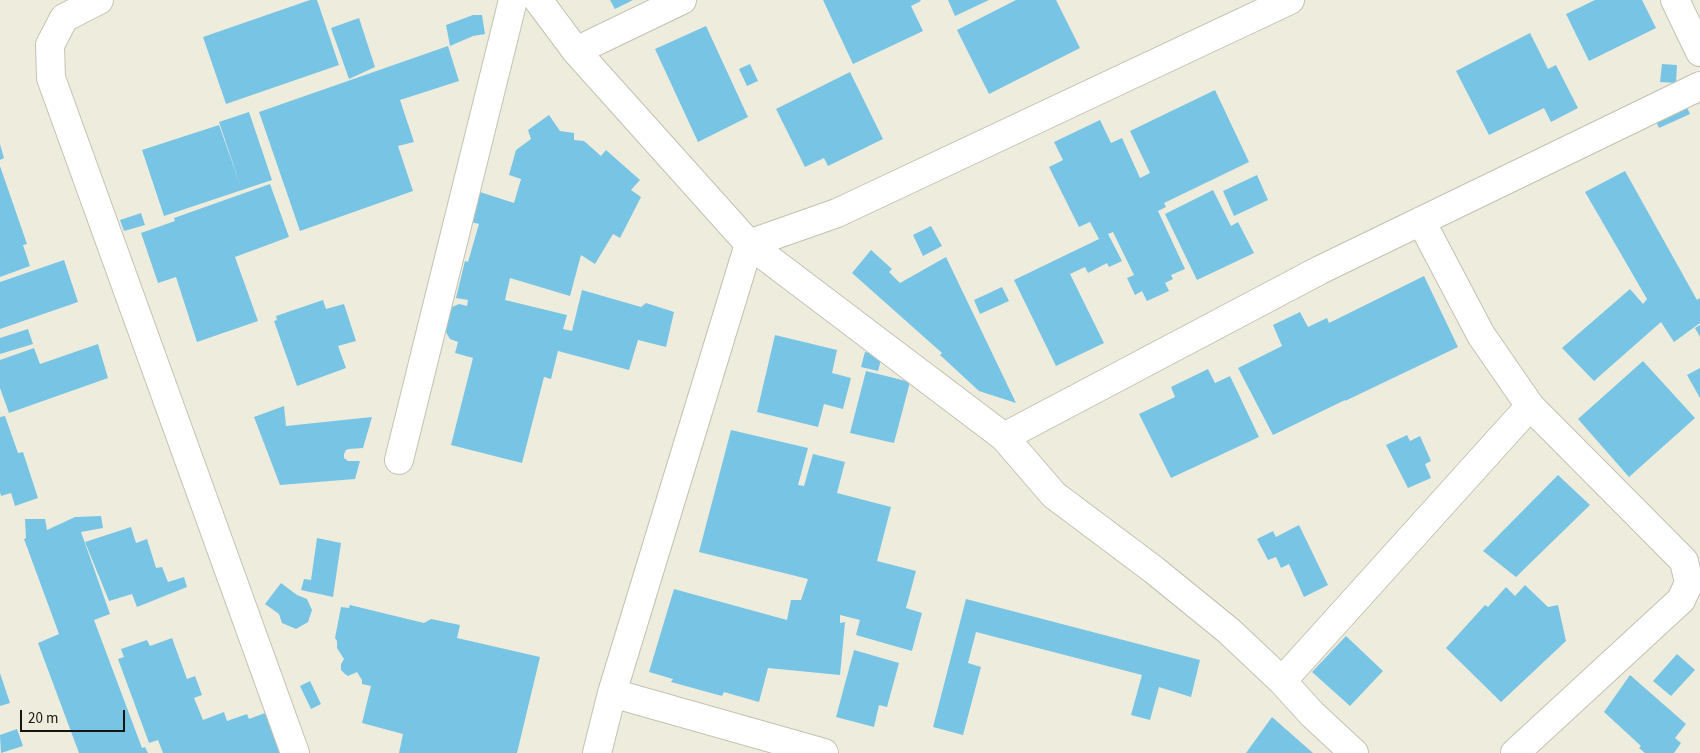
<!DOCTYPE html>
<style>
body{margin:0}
#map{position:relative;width:1700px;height:753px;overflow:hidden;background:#eeeddd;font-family:"Source Sans 3",sans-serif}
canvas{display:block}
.scale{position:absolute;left:20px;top:710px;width:105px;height:22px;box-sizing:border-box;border:2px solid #161610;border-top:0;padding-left:6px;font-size:15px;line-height:18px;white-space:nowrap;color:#161610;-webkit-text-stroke:4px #eeeddd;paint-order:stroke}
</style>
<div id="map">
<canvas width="1700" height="753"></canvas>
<div class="scale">20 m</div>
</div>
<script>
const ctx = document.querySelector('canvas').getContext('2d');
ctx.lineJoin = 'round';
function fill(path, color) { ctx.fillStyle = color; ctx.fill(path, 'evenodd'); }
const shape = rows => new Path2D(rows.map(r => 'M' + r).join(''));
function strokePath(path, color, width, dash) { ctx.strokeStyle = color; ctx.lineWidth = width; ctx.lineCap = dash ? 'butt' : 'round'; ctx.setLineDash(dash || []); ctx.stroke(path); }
fill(shape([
 [310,0,317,0,339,65,226,104,203,37],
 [610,0,633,0,615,9],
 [823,0,920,0,921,1,911,6,923,31,853,64],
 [948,0,989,0,955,16],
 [1016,0,1056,0,1080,48,989,94,957,30],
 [1595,0,1642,0,1656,28,1589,61,1566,14],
 [473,15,482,15,485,34,473,36,450,46,446,25],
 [359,18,375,67,349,79,331,28],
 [706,26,748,117,698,142,655,49],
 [1530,33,1548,69,1556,65,1578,108,1551,122,1544,108,1489,135,1456,71],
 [448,46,459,81,400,100,414,142,398,146,413,191,300,231,259,112],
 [750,64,758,81,747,86,739,69],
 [1662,64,1677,65,1676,83,1660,82],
 [850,72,883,139,828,166,824,158,805,167,776,109],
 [1215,90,1249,162,1164,203,1156,187,1166,207,1158,211,1185,269,1171,275,1173,279,1165,283,1169,291,1147,301,1142,291,1135,295,1127,278,1134,275,1113,232,1108,234,1122,261,1109,267,1107,263,1088,273,1085,267,1070,274,1104,343,1056,366,1014,280,1099,239,1090,222,1079,227,1049,167,1063,160,1054,142,1100,120,1111,143,1122,138,1140,178,1150,173,1130,131],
 [1684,101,1690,114,1659,128,1653,115],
 [249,112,272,180,164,216,142,150,219,125,241,187,219,122],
 [549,115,560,131,574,133,574,140,584,141,601,156,606,150,640,180,631,190,641,197,620,238,613,234,595,264,581,255,570,296,510,278,505,300,567,315,563,329,572,331,582,290,641,307,646,303,674,312,666,347,638,340,629,370,558,351,551,379,544,377,522,463,451,445,473,358,455,353,458,342,450,339,447,334,445,329,452,307,459,304,467,306,468,300,456,298,465,261,468,262,479,224,471,222,480,192,514,203,521,179,509,175,516,150,531,139,528,130],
 [0,144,4,158,0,160],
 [0,166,27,244,23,245,30,266,0,277],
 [1625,171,1697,300,1700,298,1700,323,1674,342,1661,322,1594,381,1562,348,1630,289,1643,304,1647,299,1585,192],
 [1257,175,1268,200,1234,216,1223,191],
 [270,184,289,237,235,257,258,321,197,342,176,277,158,283,141,233,175,221,174,218],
 [1213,190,1231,226,1238,222,1254,253,1197,280,1165,214],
 [141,213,145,225,124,231,120,220],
 [931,226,942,246,923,256,913,235],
 [871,250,892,269,889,272,900,283,946,257,1016,403,979,391,940,355,942,353,852,273],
 [64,260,78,302,0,329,0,282],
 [1424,276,1458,347,1345,401,1345,400,1273,435,1238,368,1282,346,1273,325,1300,312,1308,327,1327,318,1329,323],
 [1002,287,1009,301,980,314,974,300],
 [323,300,326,309,344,304,356,341,338,346,346,368,297,386,274,321,277,320,276,316],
 [1700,325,1700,337,1695,328],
 [28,329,33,344,0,354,0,338],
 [775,335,837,350,832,373,851,378,843,409,824,404,818,427,757,412],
 [98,344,108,378,9,413,0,388,0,360,34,348,40,364],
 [865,352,882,356,878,371,861,367],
 [1643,361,1695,418,1629,477,1578,419],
 [1700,368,1700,398,1687,375],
 [1208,369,1215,383,1230,376,1259,437,1171,478,1139,414,1175,397,1171,387],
 [866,371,910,382,894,443,850,433],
 [284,406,286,426,372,417,363,448,349,449,346,450,344,454,344,458,348,461,360,461,355,479,280,485,254,417],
 [5,416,18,453,23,452,38,498,15,506,11,493,1,496,0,492,0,417],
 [731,430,808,448,798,485,804,486,813,454,845,462,837,493,891,507,877,561,916,571,906,608,922,613,912,651,856,635,860,620,840,615,840,623,845,622,840,675,768,668,759,702,724,692,722,696,671,682,673,679,649,672,674,589,787,620,791,600,801,600,808,579,699,552],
 [1407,435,1410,441,1420,436,1431,461,1425,464,1431,478,1408,488,1386,445],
 [1558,475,1590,505,1516,577,1483,551],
 [101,516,103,528,81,532,110,614,94,620,142,748,145,747,148,753,79,753,38,643,59,634,24,539,26,538,25,519,45,519,47,530,75,517],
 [1299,525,1328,585,1304,597,1289,564,1281,568,1276,557,1268,560,1257,539,1273,531,1276,537],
 [131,527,136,543,147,539,156,568,162,567,168,582,184,577,187,587,137,607,132,594,109,601,85,542],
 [317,538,341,543,333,597,301,590,304,579,311,580],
 [281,583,297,595,307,599,312,610,308,622,296,629,282,623,279,614,265,604],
 [1525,585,1548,607,1558,605,1566,641,1501,702,1446,648,1485,605,1488,607,1506,587,1515,596],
 [966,599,1200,660,1191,697,1159,687,1150,720,1131,715,1142,675,976,632,968,663,981,667,963,735,933,727],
 [350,605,424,623,431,619,460,625,457,638,540,657,517,753,399,753,403,734,362,723,371,686,362,684,362,680,357,672,348,676,345,674,341,670,341,664,344,659,337,648,337,641,335,638,341,607,349,608],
 [1346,636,1383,671,1350,706,1312,672],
 [172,638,187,679,195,676,202,695,194,698,203,720,224,712,227,721,247,714,249,719,265,713,281,753,163,753,158,740,149,743,118,659,124,657,121,649,147,640,150,646],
 [854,650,899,663,887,707,879,705,874,727,836,717],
 [1677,654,1695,670,1671,696,1653,681],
 [0,673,10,703,0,706],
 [1630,675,1686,724,1675,738,1681,743,1674,753,1645,753,1639,748,1641,746,1604,712],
 [310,681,321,704,311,709,300,686],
 [1272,717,1313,753,1246,753],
 [17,729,23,746,1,753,0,735]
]), '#78c4e5');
const minor = shape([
 [99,0,64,18,50,45,51,78,295,753],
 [538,0,576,51,749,244,1004,437,1054,495,1154,570,1229,631,1282,681,1312,714,1354,753],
 [1675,0,1700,52],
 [576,51,682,0],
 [1421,221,1481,335,1530,406,1684,561,1689,583,1681,600,1515,753],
 [1004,437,1320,270,1700,86],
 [399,460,513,0],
 [1282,681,1530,406],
 [612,693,824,753],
 [597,753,612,693,749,244,837,213,1290,0]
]);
strokePath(minor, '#c3c2b2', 30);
strokePath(minor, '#fff', 28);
</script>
